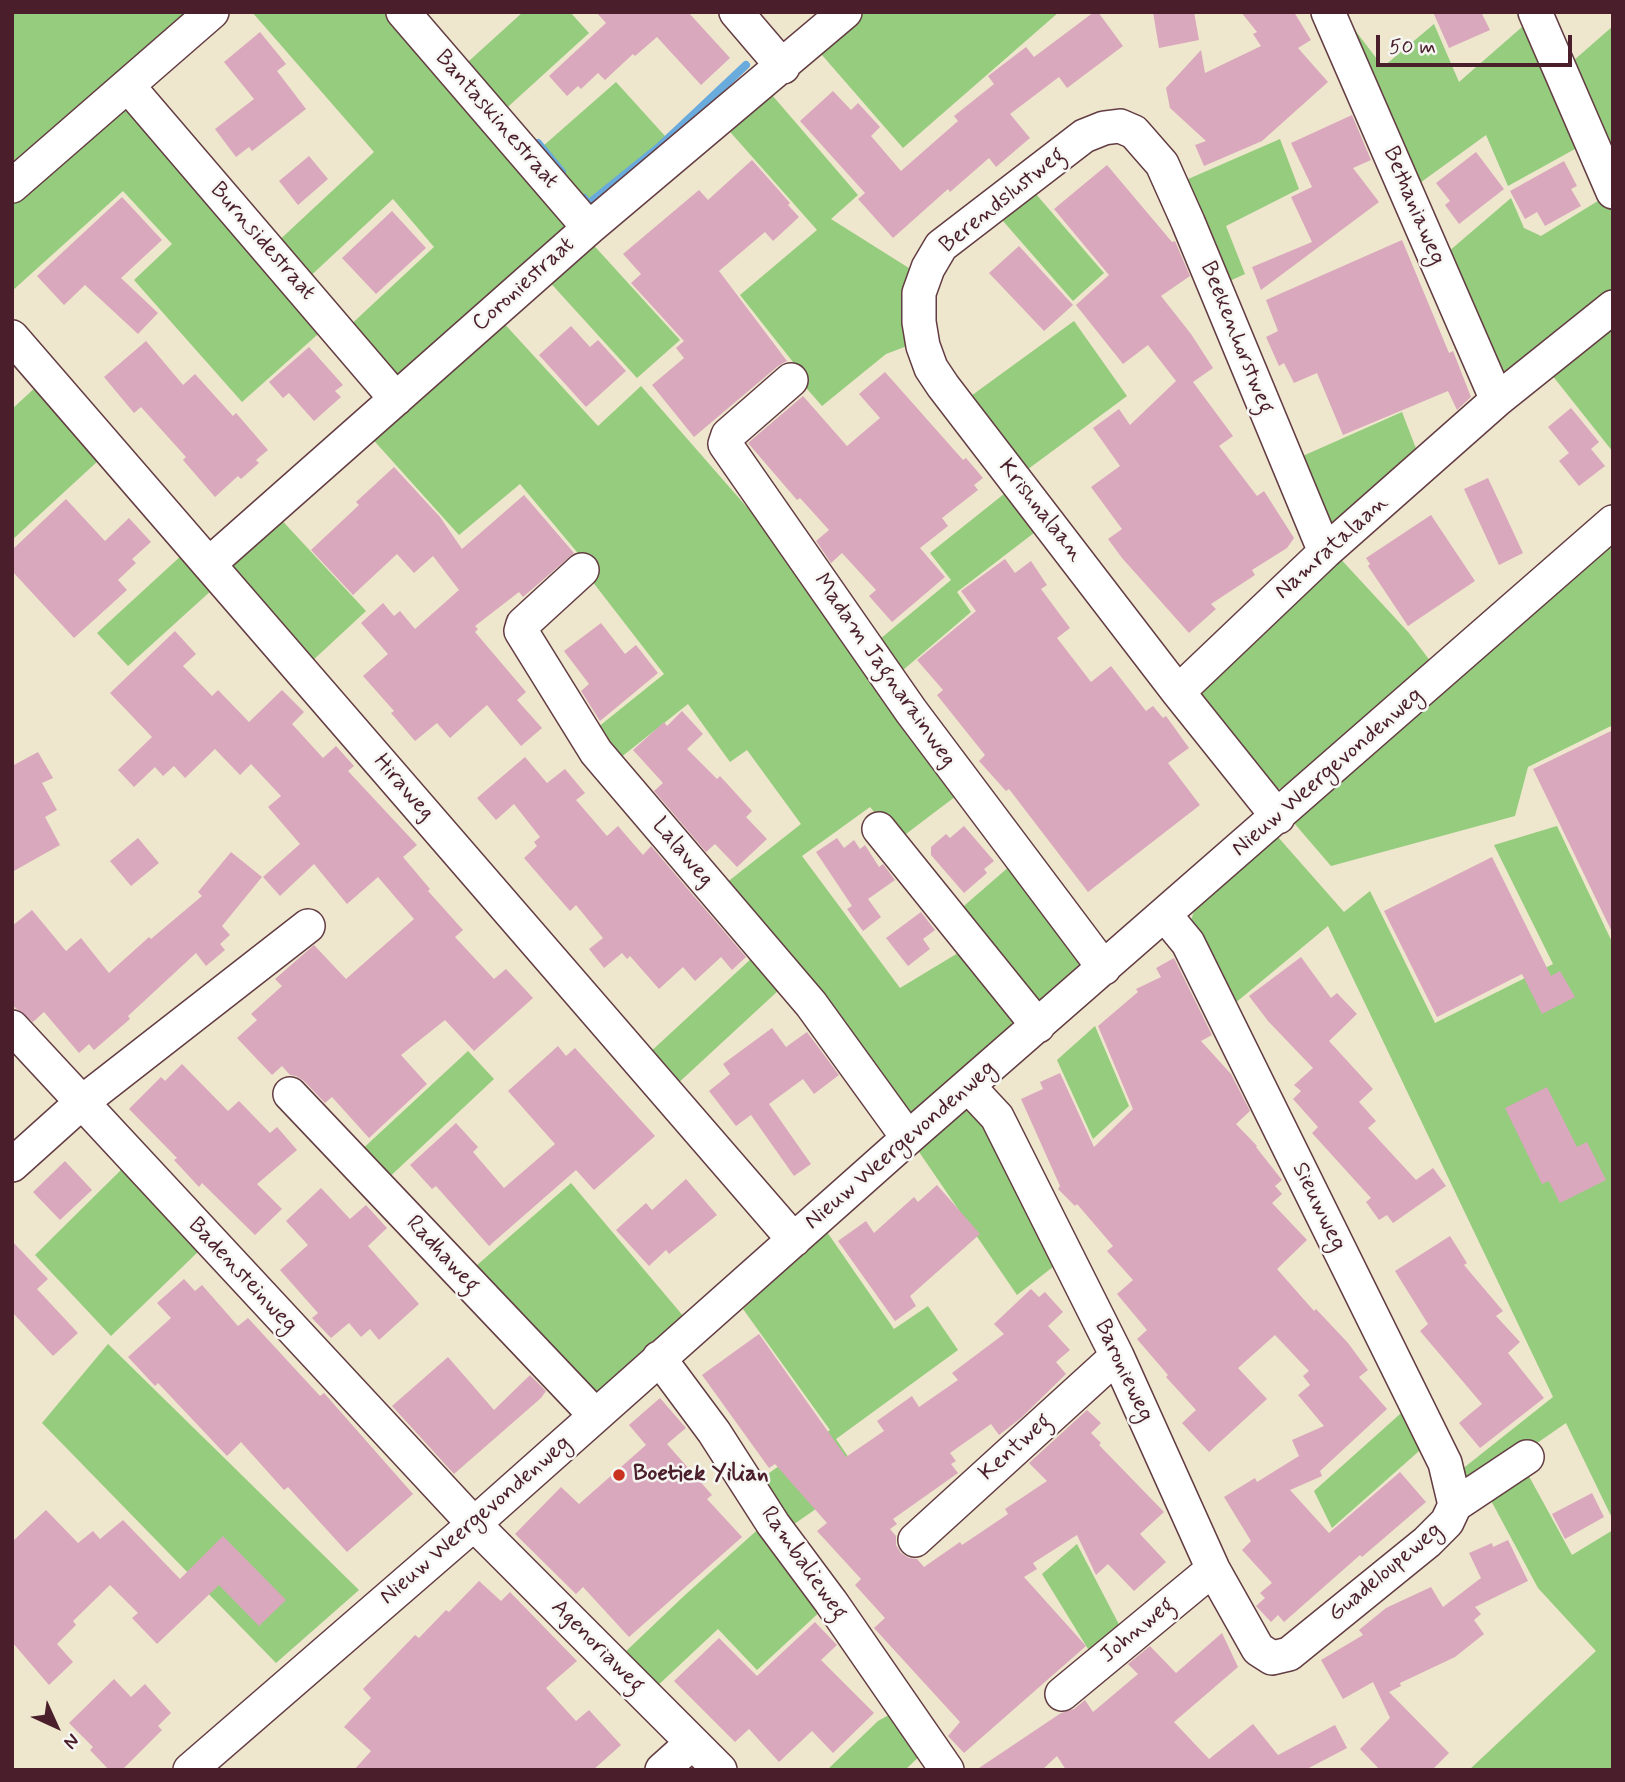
<!DOCTYPE html>
<style>
body{margin:0}
#map{position:relative;width:1625px;height:1782px;overflow:hidden;background:#eee6cd;font-family:Mynerve,sans-serif}
canvas{display:block}
.frame{position:absolute;inset:0;border:14px solid #4a1f2b;pointer-events:none}
.north{position:absolute;left:21px;top:1691px;width:70px;height:70px;-webkit-text-stroke:5px #f6f6f2;paint-order:stroke;rotate:135deg;font-size:19px;font-weight:700;line-height:28px;text-align:center;color:#4a1f2b}
.north::after{content:'';display:block;margin:auto;width:24px;height:32px;background:#4a1f2b;clip-path:polygon(50% 0,100% 100%,50% 72%,0 100%)}
.scale{position:absolute;left:1376px;top:35px;width:196px;height:32px;box-sizing:border-box;border:4px solid #4a1f2b;border-top:0;padding-left:9px;font-size:21px;line-height:24px;white-space:nowrap;color:#4a1f2b;-webkit-text-stroke:5px #f6f6f2;paint-order:stroke}
</style>
<div id="map">
<canvas width="1625" height="1782"></canvas>
<div class="frame"></div>
<div class="north">N</div>
<div class="scale">50 m</div>
</div>
<script>
const ctx = document.querySelector('canvas').getContext('2d');
ctx.lineJoin = 'round';
function fill(path, color) { ctx.fillStyle = color; ctx.fill(path, 'evenodd'); }
const shape = rows => new Path2D(rows.map(r => 'M' + r).join(''));
function strokePath(path, color, width, dash) { ctx.strokeStyle = color; ctx.lineWidth = width; ctx.lineCap = dash ? 'butt' : 'round'; ctx.setLineDash(dash || []); ctx.stroke(path); }
function write(font, color, halo, rows, align = 'center') {
  ctx.font = font + ' Mynerve,sans-serif'; ctx.lineWidth = 5; ctx.setLineDash([]); ctx.textBaseline = 'middle'; ctx.strokeStyle = halo; ctx.fillStyle = color; for (const [text, x, y, turn = 0] of rows) {
    ctx.save(); ctx.translate(x, y); ctx.rotate((+turn || 0) * Math.PI / 180); ctx.textAlign = isNaN(turn) ? turn : align; if (halo) ctx.strokeText(text, 0, 0); ctx.fillText(text, 0, 0); ctx.restore();
  }
}
fill(shape([
 [12,12,202,12,12,178],
 [252,12,395,12,570,224,401,379,344,331,434,247,393,199,304,282,273,246,374,152],
 [523,12,570,12,589,33,499,115,459,70],
 [855,12,1059,12,903,148,815,47],
 [1345,17,1383,67,1434,24,1459,82,1530,20,1584,144,1508,186,1486,135,1413,188],
 [1613,26,1613,175,1565,68],
 [616,82,675,147,589,215,534,154],
 [766,88,858,195,831,219,920,275,915,343,886,354,822,406,788,367,793,362,740,295,817,230,724,125],
 [126,104,326,327,242,402,134,280,172,244,123,191,12,291,12,194],
 [1280,139,1299,189,1226,226,1245,274,1223,284,1179,183],
 [1029,186,1104,273,1073,301,996,213],
 [1606,196,1613,210,1613,297,1507,382,1441,258,1511,198,1524,228,1541,236],
 [588,239,680,340,637,378,546,278],
 [1613,317,1613,452,1548,370],
 [500,319,598,426,641,386,794,561,960,793,898,840,870,807,802,856,900,988,958,953,965,953,1015,1011,1012,1025,996,1043,902,1121,721,887,801,824,747,750,730,762,688,704,615,762,592,732,664,674,592,581,592,570,520,484,459,535,368,434],
 [1074,321,1127,396,1020,475,964,401],
 [38,385,99,460,12,540,12,409],
 [1402,412,1420,459,1335,532,1296,459],
 [1014,486,1043,526,957,592,971,612,896,676,874,644,951,580,930,553],
 [276,514,366,611,310,663,234,571,232,564],
 [1613,544,1613,725,1528,767,1515,816,1331,866,1294,823],
 [1336,554,1409,633,1431,662,1289,786,1278,789,1267,784,1201,696,1201,687],
 [182,555,213,589,128,666,97,633],
 [1557,826,1613,944,1613,1520,1566,1423,1475,1486,1456,1474,1553,1397,1328,926,1228,1009,1195,938,1191,921,1195,907,1278,837,1344,912,1370,891,1435,1023,1553,964,1494,845],
 [1011,865,1084,964,1032,1009,957,912],
 [752,958,780,989,675,1086,647,1055],
 [1095,1026,1129,1106,1093,1139,1057,1060],
 [468,1051,494,1079,383,1183,357,1154],
 [969,1110,979,1114,1058,1263,1017,1295,917,1149,958,1113],
 [124,1167,202,1248,111,1336,35,1255],
 [571,1183,684,1317,594,1397,468,1273],
 [827,1232,894,1329,928,1306,958,1350,836,1439,862,1477,787,1529,755,1483,830,1430,743,1309],
 [108,1344,359,1590,276,1663,42,1423],
 [1409,1406,1427,1444,1332,1528,1314,1491],
 [1525,1469,1572,1555,1613,1530,1613,1770,1469,1770,1596,1651,1538,1588,1488,1495],
 [764,1524,824,1608,757,1670,718,1629,654,1689,622,1655,685,1595],
 [1077,1544,1124,1634,1093,1657,1042,1574],
 [896,1711,926,1750,905,1770,827,1770,878,1721]
]), '#95cc7e');
strokePath(shape([
 [538,143,562,172],
 [584,198,588,204,660,146,746,65]
]), '#6aabde', 8);
fill(shape([
 [596,12,688,12,730,58,701,85,657,37,635,56,633,54,605,80,598,73,581,89,578,86,567,96,549,76,606,23],
 [1094,12,1098,12,1123,46,1067,88,1059,77,1010,114,1030,138,996,167,989,158,950,192,948,189,893,238,858,199,865,193,800,121,833,91,851,110,858,103,880,127,871,136,901,171,958,121,954,116,994,84,988,76,1026,47,1034,57],
 [1153,12,1194,12,1199,40,1159,48],
 [1241,12,1294,12,1311,40,1298,48,1328,82,1262,141,1204,166,1195,145,1206,141,1170,108,1166,88,1201,50,1205,73,1261,46,1253,34,1257,32],
 [1433,12,1481,12,1490,30,1449,48],
 [260,32,286,64,277,71,306,109,252,151,249,147,236,157,215,129,254,99,224,62],
 [1352,115,1371,160,1353,168,1379,202,1261,290,1252,267,1312,242,1291,197,1312,187,1291,143],
 [1476,152,1504,189,1459,224,1445,205,1450,201,1436,183],
 [309,156,328,179,298,205,279,181],
 [752,160,790,203,788,205,799,217,773,241,765,232,719,271,787,361,778,366,694,437,652,385,684,358,676,348,684,341,631,283,641,274,623,254,699,190,708,200],
 [1564,161,1577,186,1571,189,1581,206,1545,226,1537,212,1525,219,1510,191],
 [1107,165,1172,242,1175,241,1190,276,1161,296,1191,334,1213,368,1193,382,1233,436,1219,446,1257,496,1264,491,1294,538,1287,548,1252,570,1255,575,1211,604,1216,609,1189,633,1122,558,1108,539,1122,529,1091,487,1120,466,1093,428,1119,409,1130,425,1176,381,1148,345,1123,364,1076,305,1109,275,1054,209],
 [122,197,162,240,121,278,158,313,138,334,85,285,64,305,37,276],
 [392,211,426,248,376,294,342,258],
 [1402,240,1449,353,1453,351,1471,397,1457,410,1448,391,1343,435,1317,373,1294,383,1284,363,1279,366,1266,337,1278,331,1266,300],
 [1019,246,1073,305,1044,331,989,273],
 [571,326,590,347,598,340,626,371,586,407,539,355],
 [146,341,183,385,195,374,233,416,236,413,268,450,256,460,259,463,241,479,238,476,215,497,183,460,186,457,141,407,134,413,104,377],
 [309,347,343,385,335,391,341,397,314,421,289,393,283,398,269,382],
 [885,372,963,460,966,458,983,478,974,485,978,490,942,518,948,526,920,548,945,577,892,622,869,596,876,590,842,553,831,563,816,541,829,530,800,498,797,500,748,443,803,396,847,446,880,418,859,394],
 [1571,408,1599,442,1591,449,1605,466,1579,486,1559,461,1569,453,1548,427],
 [394,467,440,517,462,549,524,495,574,553,523,597,519,592,475,626,478,629,475,632,526,692,517,700,542,728,521,746,487,705,450,738,437,723,415,741,391,713,394,711,363,676,388,654,361,623,383,603,394,616,400,611,415,629,459,590,433,556,414,573,397,554,353,595,311,550,359,505,356,502],
 [1488,478,1523,553,1499,565,1464,489],
 [66,499,105,541,129,518,151,542,132,559,136,563,118,580,127,590,74,638,12,571,12,550],
 [1431,515,1475,581,1408,626,1368,566,1370,564,1366,558],
 [1005,559,1015,573,1031,561,1047,585,1041,589,1070,628,1057,638,1091,682,1111,666,1146,711,1153,706,1163,718,1166,716,1189,748,1168,763,1200,805,1088,892,1009,789,1006,791,979,761,985,755,937,695,943,690,917,660,976,611,961,591],
 [601,623,625,654,636,645,658,673,600,721,581,691,589,684,564,651],
 [175,631,196,654,183,666,212,696,218,690,249,722,282,690,304,712,292,724,323,758,336,746,354,766,348,771,417,845,403,857,430,889,428,891,463,930,455,937,494,979,506,969,533,998,474,1051,445,1020,401,1055,427,1084,369,1138,332,1097,325,1103,304,1081,296,1076,290,1075,282,1066,272,1075,237,1038,257,1020,251,1014,282,986,275,979,314,945,346,979,414,919,378,877,347,904,314,864,280,896,263,877,300,844,268,807,281,796,251,764,240,775,215,749,185,778,174,766,163,776,155,767,134,787,118,770,152,737,110,693],
 [682,711,703,734,687,749,717,779,720,776,752,811,746,817,767,839,737,867,715,844,706,852,654,791,663,783,633,750,664,722,667,726],
 [1613,730,1613,934,1533,769],
 [38,752,53,778,42,783,57,810,45,817,60,845,12,872,12,766],
 [525,757,547,783,565,769,585,793,576,800,607,836,618,826,643,855,651,846,746,957,732,970,721,957,695,981,683,967,659,989,630,956,627,959,622,953,604,968,589,949,603,938,576,905,570,911,524,858,537,846,534,842,540,837,514,804,496,820,477,798],
 [964,826,994,861,984,869,987,873,964,893,931,855,931,847,946,834,950,838],
 [138,838,159,863,131,886,110,861],
 [837,838,844,848,854,840,860,849,865,845,879,867,883,864,895,880,868,899,881,917,863,931,847,909,852,906,816,852],
 [231,852,262,877,222,926,230,935,220,944,225,950,206,966,196,953,128,1016,130,1019,94,1050,89,1044,79,1053,44,1012,33,1022,12,1005,12,926,32,910,66,951,81,938,109,973,149,937,151,939,202,896,198,892],
 [1492,857,1551,976,1560,971,1575,997,1542,1014,1522,974,1437,1017,1384,911],
 [921,912,935,930,923,939,930,949,908,966,886,938],
 [1301,957,1331,998,1337,993,1357,1014,1329,1041,1373,1089,1359,1102,1376,1121,1368,1128,1416,1180,1433,1168,1446,1186,1393,1223,1387,1215,1379,1220,1366,1202,1371,1198,1312,1133,1318,1127,1293,1099,1301,1091,1294,1085,1313,1068,1268,1021,1249,996],
 [1174,958,1212,1035,1201,1041,1231,1074,1250,1111,1236,1124,1257,1146,1256,1147,1282,1180,1275,1186,1282,1194,1272,1203,1307,1240,1277,1269,1314,1311,1316,1309,1348,1343,1368,1370,1359,1377,1387,1409,1320,1471,1322,1476,1290,1490,1329,1533,1400,1472,1426,1502,1362,1557,1360,1555,1284,1622,1278,1615,1271,1622,1256,1606,1265,1598,1260,1593,1272,1583,1242,1550,1251,1541,1224,1497,1255,1478,1257,1482,1299,1456,1292,1440,1324,1426,1298,1395,1310,1385,1303,1376,1309,1371,1275,1335,1238,1368,1267,1399,1209,1452,1182,1423,1196,1410,1166,1377,1168,1375,1137,1339,1147,1330,1117,1294,1133,1280,1107,1251,1113,1246,1077,1204,1075,1206,1058,1189,1060,1186,1021,1099,1043,1089,1040,1082,1060,1073,1094,1147,1133,1109,1098,1026,1138,992,1136,989,1161,977,1156,968],
 [772,1028,786,1047,807,1032,839,1075,814,1094,803,1079,769,1104,811,1164,794,1176,751,1115,736,1126,709,1091,730,1074,723,1064],
 [558,1046,566,1056,575,1048,655,1136,594,1190,576,1170,489,1246,436,1186,432,1189,410,1165,456,1123,478,1147,473,1152,504,1188,555,1144,508,1091],
 [182,1064,228,1111,239,1101,270,1133,277,1127,297,1150,257,1184,282,1209,255,1235,202,1183,199,1187,174,1160,177,1158,129,1109,161,1077,165,1081],
 [1547,1087,1577,1147,1587,1142,1606,1180,1560,1203,1549,1181,1542,1184,1505,1108],
 [65,1161,92,1190,60,1220,33,1192],
 [686,1179,717,1215,669,1254,666,1250,649,1266,616,1230,646,1203,652,1210],
 [937,1185,980,1234,910,1296,916,1306,895,1321,838,1241,866,1221,874,1233,914,1197,918,1202],
 [321,1188,350,1219,366,1205,387,1228,368,1246,419,1304,379,1340,370,1329,361,1337,349,1323,331,1338,312,1318,318,1313,280,1270,308,1245,286,1221],
 [1450,1236,1467,1263,1464,1265,1503,1311,1496,1316,1520,1342,1508,1353,1544,1398,1480,1448,1459,1423,1482,1404,1420,1331,1428,1324,1395,1271],
 [12,1241,48,1279,37,1289,78,1333,53,1356,12,1312],
 [184,1279,195,1291,202,1285,238,1326,248,1318,320,1396,324,1393,413,1494,347,1552,288,1487,284,1490,241,1442,227,1456,158,1383,155,1386,128,1357,171,1318,157,1303],
 [1031,1289,1039,1297,1045,1292,1063,1312,1048,1326,1070,1350,1056,1362,1066,1374,1021,1418,999,1435,991,1424,950,1453,956,1461,951,1464,958,1473,893,1519,897,1524,890,1529,896,1536,896,1545,901,1553,909,1558,917,1559,924,1567,960,1542,962,1545,1008,1514,1005,1509,1047,1481,1029,1463,1087,1410,1101,1423,1091,1433,1101,1443,1099,1445,1164,1512,1140,1534,1166,1562,1134,1591,1108,1564,1096,1575,1077,1535,1033,1563,1037,1569,1024,1577,1086,1646,964,1753,948,1736,960,1722,874,1628,885,1618,855,1585,861,1579,817,1531,827,1523,775,1464,769,1468,702,1375,759,1334,846,1457,884,1431,877,1421,912,1396,919,1407,958,1380,952,1373,1004,1334,994,1324],
 [448,1357,494,1410,530,1375,546,1391,541,1398,454,1474,392,1406],
 [660,1398,686,1428,667,1444,712,1495,707,1499,742,1537,629,1637,583,1587,576,1594,515,1534,561,1487,579,1504,646,1445,629,1425],
 [1592,1493,1604,1517,1565,1539,1552,1514],
 [46,1510,78,1543,93,1531,100,1539,123,1520,180,1579,223,1536,286,1600,259,1626,219,1585,157,1644,132,1618,138,1613,110,1585,73,1621,76,1625,57,1644,73,1662,49,1685,12,1642,12,1542],
 [1508,1540,1528,1581,1475,1607,1481,1614,1474,1620,1484,1634,1455,1657,1400,1683,1401,1686,1389,1692,1449,1753,1432,1770,1380,1770,1360,1749,1390,1718,1373,1682,1343,1699,1321,1660,1363,1635,1359,1630,1386,1608,1431,1587,1443,1607,1481,1578,1469,1553,1492,1543,1493,1547],
 [479,1581,501,1601,510,1592,577,1661,546,1688,576,1721,589,1710,621,1745,593,1770,354,1770,371,1751,344,1727,371,1698,363,1689,415,1635,419,1638,446,1610,449,1612],
 [815,1622,837,1645,821,1660,874,1713,833,1753,812,1731,779,1762,749,1729,735,1742,674,1681,719,1638,757,1676],
 [1222,1633,1238,1667,1174,1722,1209,1759,1253,1724,1278,1755,1335,1725,1347,1748,1305,1770,1066,1770,1057,1756,1042,1770,976,1770,1061,1713,1074,1709,1085,1700,1093,1712,1138,1674,1128,1664,1150,1646,1176,1673],
 [114,1679,131,1697,145,1684,171,1713,158,1726,162,1730,122,1770,109,1770,90,1750,93,1747,69,1723]
]), '#daa8bd');
const minor = shape([
 [403,12,589,228],
 [736,12,783,67],
 [1328,12,1497,400],
 [1535,12,1613,192],
 [128,86,396,399],
 [12,186,212,12],
 [12,337,794,1240],
 [791,380,728,435,725,444,911,711,1104,968],
 [209,564,589,228,845,12],
 [582,570,523,624,521,631,596,752,811,1004,908,1138],
 [1178,692,943,386,931,368,923,346,919,322,919,293,928,268,941,246,1084,136,1104,128,1120,126,1134,132,1162,164,1188,222,1325,552],
 [1278,817,1178,692,1325,552,1497,400,1613,307],
 [879,829,1038,1026],
 [1165,915,1188,943,1445,1463,1455,1505],
 [12,1027,474,1524,720,1770],
 [968,1086,997,1117,1117,1356,1213,1569,1258,1649,1272,1658,1289,1654,1427,1542,1447,1522,1455,1505,1527,1457],
 [290,1094,595,1415],
 [12,1165,81,1103,308,926],
 [659,1358,714,1432,773,1524,831,1602,947,1770],
 [915,1540,1117,1356],
 [1062,1694,1213,1569],
 [190,1770,474,1524,908,1138,1613,522],
 [662,1770,692,1743]
]);
strokePath(minor, '#633d43', 36);
strokePath(minor, '#fff', 33);
for (const [x, y, r, color] of [
 [619,1475,7,"#c8321e"]
]) { const dot = new Path2D(); dot.arc(x, y, r, 0, 2 * Math.PI); ctx.fillStyle = color; ctx.fill(dot); strokePath(dot, '#f6f6f2', 2.5); }
write('23px', '#4a1f2b', '#f6f6f2', [
 ["Bantaskinestraat",496,120,49],
 ["Berendslustweg",1003,201,-39],
 ["Bethaniaweg",1413,206,67],
 ["Burnsidestraat",262,242,49],
 ["Coroniestraat",524,285,-42],
 ["Beekenhorstweg",1236,338,68],
 ["Krishnalaan",1040,511,52],
 ["Namratalaan",1332,548,-42],
 ["Madam Jagnarainweg",884,671,55],
 ["Nieuw Weergevondenweg",1328,773,-41],
 ["Hiraweg",403,788,49],
 ["Lalaweg",682,853,50],
 ["Nieuw Weergevondenweg",901,1146,-41],
 ["Sieuwweg",1318,1207,64],
 ["Radhaweg",442,1255,47],
 ["Badensteinweg",242,1276,47],
 ["Baronieweg",1123,1371,65],
 ["Kentweg",1016,1448,-42],
 ["Nieuw Weergevondenweg",476,1521,-41],
 ["Rambalieweg",803,1564,55],
 ["Guadeloupeweg",1386,1573,-40],
 ["Johnweg",1138,1631,-40],
 ["Agenoriaweg",597,1647,45]
]);
write('bold 23px', '#4a1f2b', '#f6f6f2', [
 ["Boetiek Yilian",633,1475]
], 'left');
</script>
